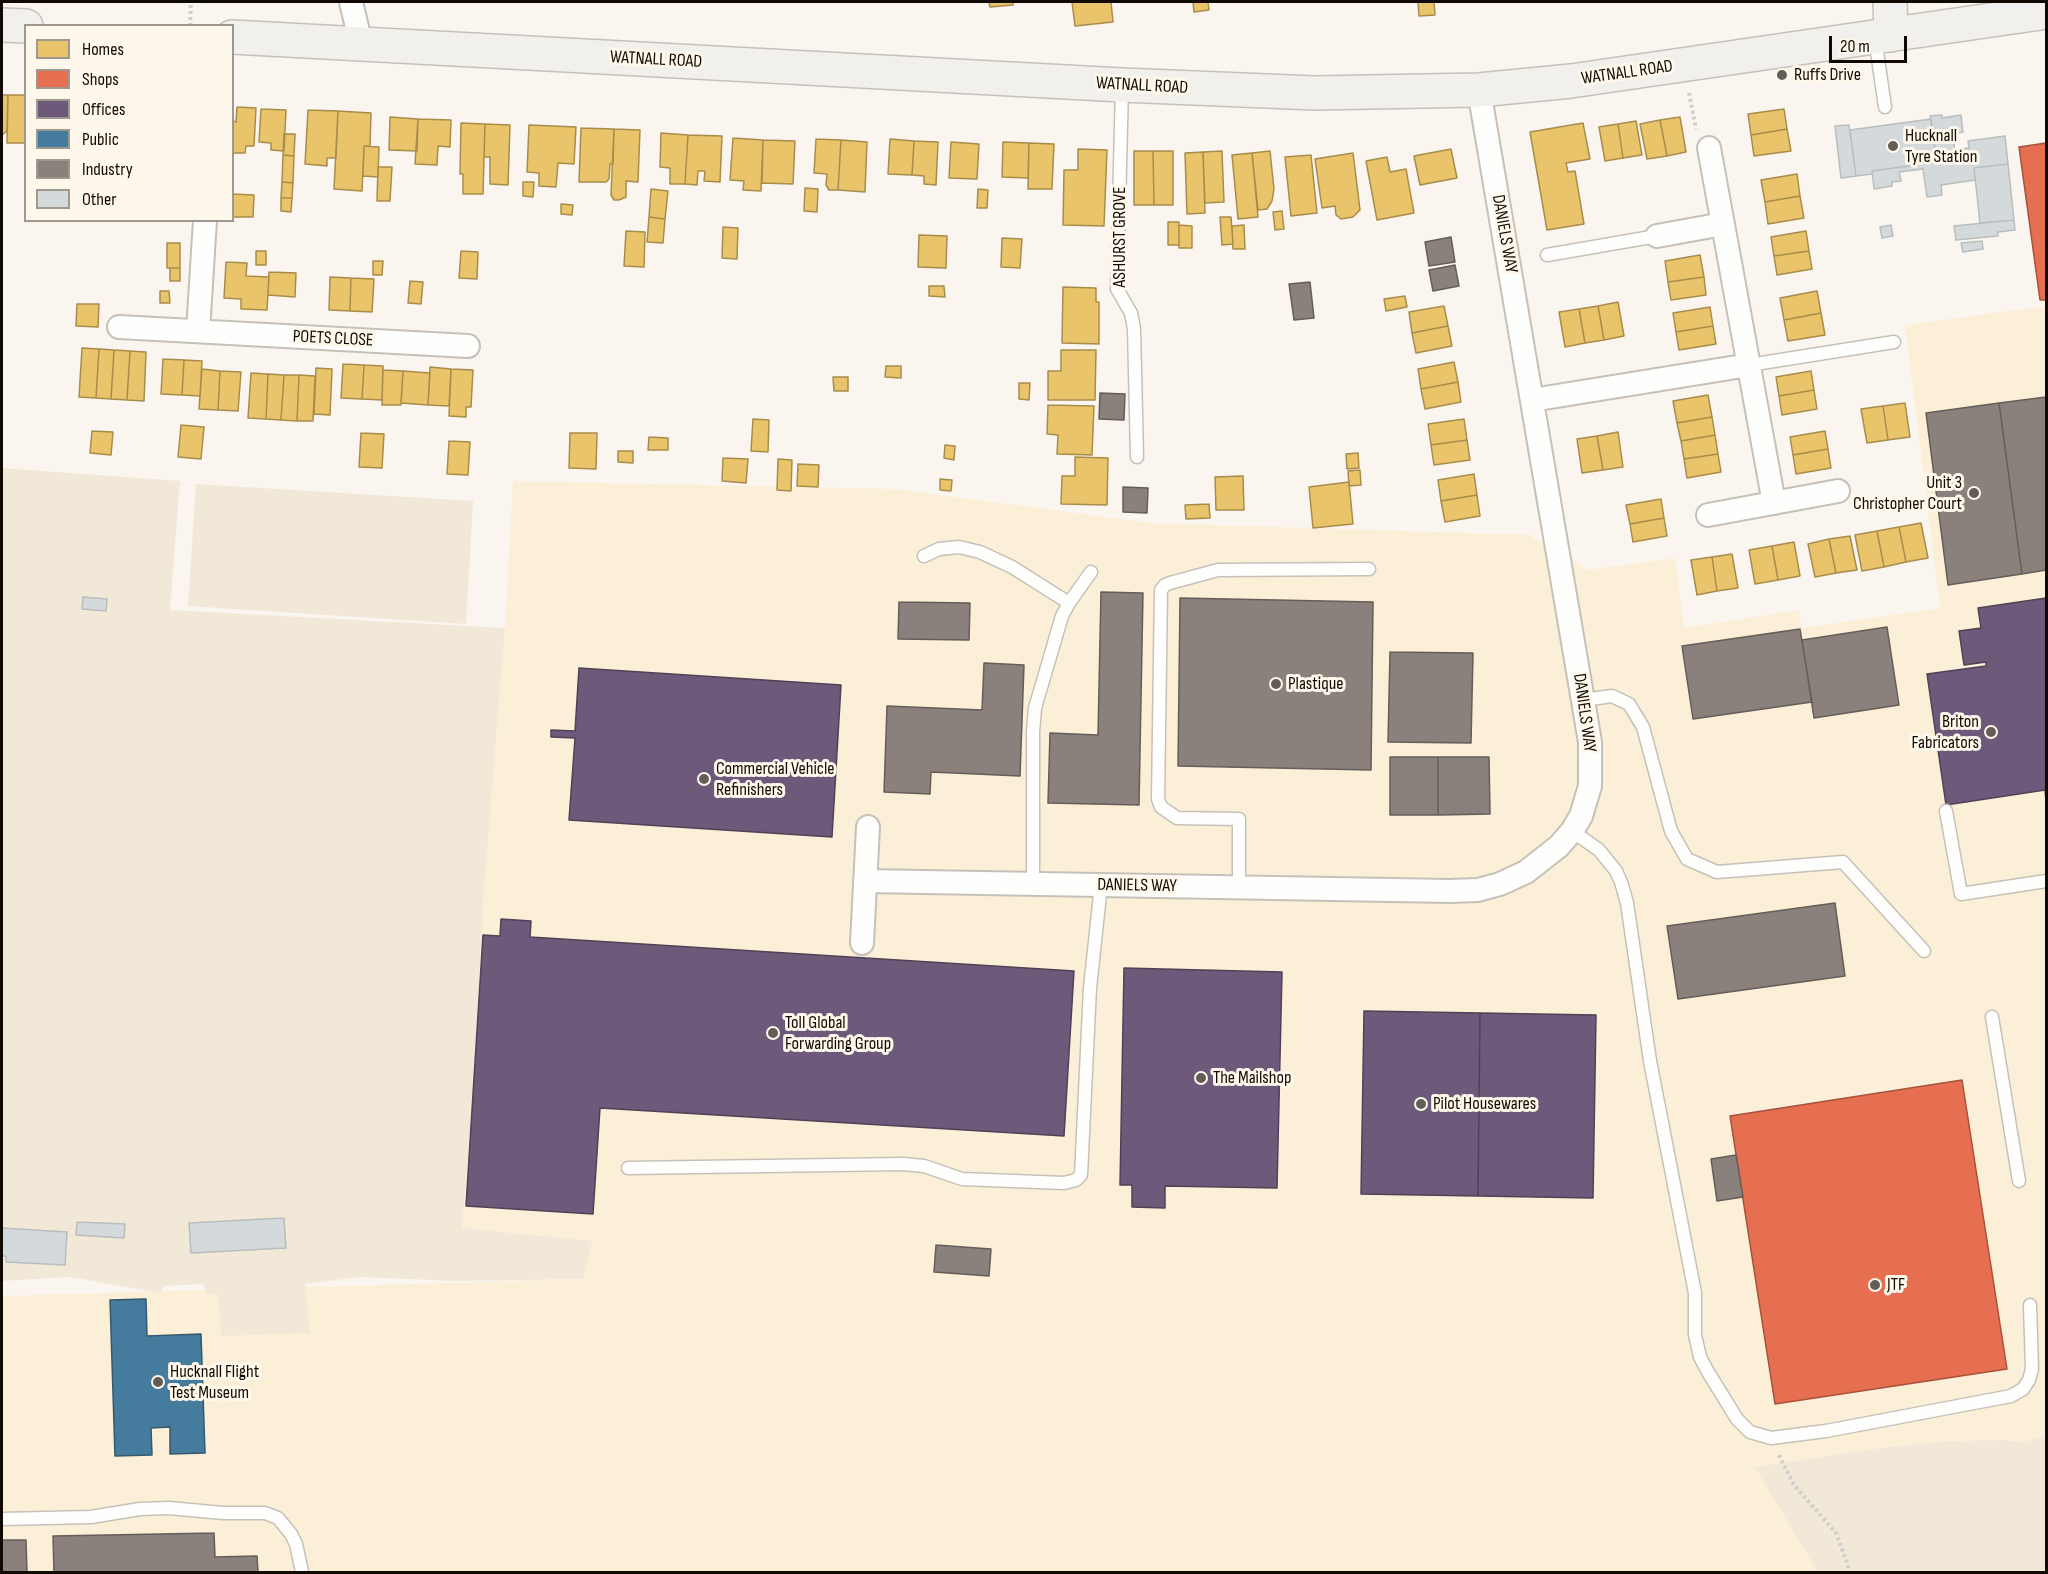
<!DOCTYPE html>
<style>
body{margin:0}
#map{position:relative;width:2048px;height:1574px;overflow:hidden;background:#faf6ef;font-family:"Sofia Sans Condensed",sans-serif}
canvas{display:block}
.frame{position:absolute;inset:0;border:3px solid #100a03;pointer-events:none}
.legend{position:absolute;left:24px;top:24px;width:210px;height:198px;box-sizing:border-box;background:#fef7eb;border:2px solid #9f988e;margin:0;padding:8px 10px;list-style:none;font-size:18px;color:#100a03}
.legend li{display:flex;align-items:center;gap:12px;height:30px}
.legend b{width:30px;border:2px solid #9f988e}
.scale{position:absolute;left:1829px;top:36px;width:78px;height:27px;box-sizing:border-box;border:3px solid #100a03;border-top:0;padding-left:8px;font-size:18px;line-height:21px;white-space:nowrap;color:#100a03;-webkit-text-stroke:4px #fef7eb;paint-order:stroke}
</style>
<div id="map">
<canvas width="2048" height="1574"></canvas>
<div class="frame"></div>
<ul class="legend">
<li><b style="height:16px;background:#e9c46a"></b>Homes</li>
<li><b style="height:16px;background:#e76f51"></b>Shops</li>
<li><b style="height:16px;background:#6d597a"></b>Offices</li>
<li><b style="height:16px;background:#457b9d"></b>Public</li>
<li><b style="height:16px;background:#8a817c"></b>Industry</li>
<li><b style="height:16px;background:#d4dadb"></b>Other</li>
</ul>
<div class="scale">20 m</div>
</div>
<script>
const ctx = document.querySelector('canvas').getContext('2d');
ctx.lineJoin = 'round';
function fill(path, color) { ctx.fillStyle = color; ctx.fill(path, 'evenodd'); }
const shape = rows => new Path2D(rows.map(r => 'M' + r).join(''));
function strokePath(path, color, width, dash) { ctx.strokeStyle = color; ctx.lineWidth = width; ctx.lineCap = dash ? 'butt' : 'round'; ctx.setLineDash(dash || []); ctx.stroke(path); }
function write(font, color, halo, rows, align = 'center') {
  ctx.font = font + ' "Sofia Sans Condensed",sans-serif'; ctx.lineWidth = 6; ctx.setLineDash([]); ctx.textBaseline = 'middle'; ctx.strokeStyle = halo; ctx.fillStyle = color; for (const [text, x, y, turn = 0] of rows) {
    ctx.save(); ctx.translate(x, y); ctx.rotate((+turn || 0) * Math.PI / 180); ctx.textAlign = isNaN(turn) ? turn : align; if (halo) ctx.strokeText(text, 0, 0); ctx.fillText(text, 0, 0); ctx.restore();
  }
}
fill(shape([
 [2046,306,2046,1436,2022,1442,2004,1440,1946,1441,1880,1448,1756,1467,1818,1572,2,1572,2,1296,583,1279,591,1241,462,1228,473,1096,484,889,505,628,513,481,894,489,1152,523,1529,535,1588,570,1675,558,1684,628,1799,610,1802,628,1940,608,1905,325]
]), '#fcefd7');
fill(shape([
 [2,468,180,481,170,610,505,628,484,889,473,1096,462,1228,592,1241,583,1279,455,1281,360,1277,305,1284,310,1333,221,1336,218,1294,207,1295,204,1284,164,1286,160,1293,70,1277,2,1281],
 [284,1218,286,1247,191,1253,189,1223],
 [196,484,473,501,466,624,188,606],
 [2046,1436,2046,1572,1818,1572,1755,1467,1880,1448,1946,1441,2004,1440,2022,1442]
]), '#f1e8d7');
const homes = shape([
 [989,2,1013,2,1013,5,990,7,989,2],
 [1072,2,1111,2,1113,22,1075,26,1072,2],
 [1193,2,1208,2,1209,10,1194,12,1193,2],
 [1418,2,1434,2,1435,15,1419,16,1418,2],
 [2,95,8,95,7,131,2,135,2,95],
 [8,95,26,95,26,143,7,143,8,95],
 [237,107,256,108,254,146,246,146,245,153,232,153,233,121,236,122,237,107],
 [261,109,286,110,284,151,271,150,271,143,259,142,261,109],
 [1784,109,1787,129,1751,135,1748,114,1784,109],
 [308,110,338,111,336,158,327,158,327,166,305,164,308,110],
 [338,111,371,113,370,146,364,146,362,191,334,189,338,111],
 [390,117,418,119,417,151,389,150,390,117],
 [1680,117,1686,152,1667,156,1660,120,1680,117],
 [418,119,451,120,450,147,438,146,437,165,415,164,418,119],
 [1660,120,1667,156,1647,159,1640,124,1660,120],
 [1636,121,1642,155,1623,158,1618,124,1636,121],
 [461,123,485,124,483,194,463,194,463,174,460,174,461,123],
 [1583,123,1590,159,1566,163,1568,172,1575,171,1584,224,1547,230,1530,132,1583,123],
 [485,124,510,125,508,185,490,184,490,157,484,157,485,124],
 [1618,124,1623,158,1605,161,1599,127,1618,124],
 [529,125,576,127,574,164,558,163,556,187,539,186,539,173,527,172,529,125],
 [581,128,614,129,613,164,610,164,609,179,606,182,579,182,581,128],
 [614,129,640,130,638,182,626,181,626,197,619,200,614,200,611,195,614,129],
 [1787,129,1791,151,1754,156,1751,135,1787,129],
 [661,133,688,135,685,184,670,184,670,168,660,167,661,133],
 [284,134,295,134,294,156,283,155,284,134],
 [688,135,722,136,720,182,704,181,705,171,698,171,697,185,685,184,688,135],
 [733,138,763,140,761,191,743,190,744,181,730,180,733,138],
 [816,139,841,140,838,190,829,190,826,185,827,174,814,173,816,139],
 [890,139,914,141,912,175,888,174,890,139],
 [763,140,795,141,793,184,762,183,763,140],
 [841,140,867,142,865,192,838,190,841,140],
 [914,141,938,142,936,185,924,184,924,176,912,175,914,141],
 [951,142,979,144,977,179,949,178,951,142],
 [1003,142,1029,143,1028,178,1002,177,1003,142],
 [1029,143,1054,144,1052,189,1028,189,1029,143],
 [364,146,379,147,378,177,363,176,364,146],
 [1078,149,1107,150,1104,226,1063,225,1064,170,1078,170,1078,149],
 [1451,149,1457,178,1420,185,1414,156,1451,149],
 [1134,151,1153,151,1154,205,1134,205,1134,151],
 [1153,151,1173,151,1173,205,1154,205,1153,151],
 [1222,151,1224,202,1205,203,1203,152,1222,151],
 [1270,151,1274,189,1272,201,1267,209,1258,210,1252,153,1270,151],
 [1203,152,1205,213,1187,214,1185,153,1203,152],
 [1252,153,1258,217,1238,219,1232,155,1252,153],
 [1353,153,1360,210,1353,217,1341,219,1336,215,1335,206,1322,208,1315,159,1353,153],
 [283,155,294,156,293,183,282,182,283,155],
 [1311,155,1317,213,1291,216,1285,157,1311,155],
 [1387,157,1390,172,1406,169,1414,213,1377,220,1366,161,1387,157],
 [378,167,392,167,390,201,377,201,378,167],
 [1797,174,1800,196,1765,202,1761,180,1797,174],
 [282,182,293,183,292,198,281,198,282,182],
 [523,182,534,182,533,197,523,196,523,182],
 [805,188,818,189,817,212,804,211,805,188],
 [651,189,668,191,665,219,649,217,651,189],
 [978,189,988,190,987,208,977,208,978,189],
 [232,194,254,195,253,217,232,217,232,194],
 [1800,196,1804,218,1768,224,1765,202,1800,196],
 [281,198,292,198,291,212,281,211,281,198],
 [561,204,573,205,572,215,561,214,561,204],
 [1282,211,1284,229,1275,230,1273,212,1282,211],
 [649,217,665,219,663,243,647,242,649,217],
 [1220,217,1231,217,1233,244,1222,245,1220,217],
 [1168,222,1179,222,1179,245,1168,245,1168,222],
 [1179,225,1192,226,1192,248,1179,248,1179,225],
 [1244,225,1245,249,1233,249,1232,226,1244,225],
 [723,227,738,228,737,259,722,258,723,227],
 [626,231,645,232,644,267,624,266,626,231],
 [1806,231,1809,251,1774,256,1771,237,1806,231],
 [919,235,947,236,946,268,918,267,919,235],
 [1002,238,1022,239,1020,268,1001,267,1002,238],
 [167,243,180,243,180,268,167,268,167,243],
 [256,251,266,251,266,265,256,265,256,251],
 [461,251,478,252,477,279,459,278,461,251],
 [1809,251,1812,269,1777,275,1774,256,1809,251],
 [1700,255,1704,277,1668,282,1665,261,1700,255],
 [373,261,383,261,382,275,373,275,373,261],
 [226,262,247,263,246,276,269,277,267,310,241,309,241,299,224,298,226,262],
 [170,268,180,268,180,281,170,281,170,268],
 [269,272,296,273,295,297,268,295,269,272],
 [330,277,351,278,350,311,329,310,330,277],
 [1704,277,1706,295,1671,300,1668,282,1704,277],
 [351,278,374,279,372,312,350,311,351,278],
 [410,281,423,282,421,304,408,303,410,281],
 [929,286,944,286,945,297,929,296,929,286],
 [1063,287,1096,288,1096,302,1099,302,1099,344,1062,343,1063,287],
 [160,291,169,291,170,303,160,303,160,291],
 [1817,291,1821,313,1784,320,1780,298,1817,291],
 [1405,296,1407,307,1386,311,1384,299,1405,296],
 [1618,302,1624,336,1604,340,1598,306,1618,302],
 [77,304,99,304,98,327,76,326,77,304],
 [1444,306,1448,326,1412,333,1409,312,1444,306],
 [1598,306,1604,340,1585,343,1579,309,1598,306],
 [1710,307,1713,326,1676,332,1673,313,1710,307],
 [1579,309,1585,343,1565,347,1559,312,1579,309],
 [1821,313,1825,335,1788,341,1784,320,1821,313],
 [1448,326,1452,346,1416,353,1412,333,1448,326],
 [1713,326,1716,344,1679,350,1676,332,1713,326],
 [82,348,99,349,96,398,79,397,82,348],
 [99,349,114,350,111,399,96,398,99,349],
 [114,350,130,351,127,400,111,399,114,350],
 [1061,350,1096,350,1095,400,1048,400,1048,371,1061,371,1061,350],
 [130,351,146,352,144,401,127,400,130,351],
 [163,359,184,360,182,395,161,394,163,359],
 [184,360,202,361,200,396,182,395,184,360],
 [1454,362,1458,382,1421,389,1418,369,1454,362],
 [343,364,364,365,362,399,341,398,343,364],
 [364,365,383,366,382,400,362,399,364,365],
 [886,366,901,366,901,378,885,377,886,366],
 [430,367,451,369,449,406,428,405,430,367],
 [316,368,332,369,330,415,314,414,316,368],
 [202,369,220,371,218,410,199,409,202,369],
 [451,369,473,370,471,407,466,407,466,417,449,416,451,369],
 [383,370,403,371,401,405,382,405,383,370],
 [220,371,241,372,238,411,218,410,220,371],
 [403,371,430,373,428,405,401,403,403,371],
 [1811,371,1814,390,1779,396,1776,377,1811,371],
 [251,373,268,374,266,419,248,418,251,373],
 [268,374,284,375,281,420,266,419,268,374],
 [284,375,299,375,297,421,281,420,284,375],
 [299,375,315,376,313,421,297,421,299,375],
 [833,377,848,377,848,391,834,391,833,377],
 [1458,382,1461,402,1425,409,1421,389,1458,382],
 [1019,383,1030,383,1029,400,1019,399,1019,383],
 [1814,390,1817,409,1782,415,1779,396,1814,390],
 [1708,395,1712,417,1677,423,1673,401,1708,395],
 [1905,403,1910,437,1888,440,1883,406,1905,403],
 [1048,405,1094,406,1092,455,1057,454,1058,435,1047,434,1048,405],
 [1883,406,1888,440,1867,443,1861,409,1883,406],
 [1712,417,1715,435,1681,441,1677,423,1712,417],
 [753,419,769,420,768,452,751,451,753,419],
 [1464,419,1467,440,1431,445,1428,424,1464,419],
 [181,425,204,427,201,459,178,457,181,425],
 [92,431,113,432,111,455,90,453,92,431],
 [1825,431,1828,449,1793,455,1790,437,1825,431],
 [1618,432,1623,467,1603,470,1597,436,1618,432],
 [361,433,384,434,382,468,359,467,361,433],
 [570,433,597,433,596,469,569,468,570,433],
 [1715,435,1718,454,1684,459,1681,441,1715,435],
 [1597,436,1603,470,1582,473,1577,439,1597,436],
 [649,437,668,438,668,450,648,450,649,437],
 [1467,440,1470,460,1434,465,1431,445,1467,440],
 [449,441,470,442,468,475,447,474,449,441],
 [945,445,955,446,954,460,944,458,945,445],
 [1828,449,1831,468,1796,474,1793,455,1828,449],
 [618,451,633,451,633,463,618,462,618,451],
 [1358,453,1359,468,1347,469,1346,454,1358,453],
 [1718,454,1721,472,1687,478,1684,459,1718,454],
 [1075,457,1108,458,1107,505,1061,504,1062,476,1075,476,1075,457],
 [723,458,748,459,746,483,722,481,723,458],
 [778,459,792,460,791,491,777,490,778,459],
 [798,464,819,465,818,487,797,486,798,464],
 [1360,470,1361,485,1349,486,1348,471,1360,470],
 [1474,474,1477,495,1441,501,1438,480,1474,474],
 [1243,476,1244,510,1216,510,1215,477,1243,476],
 [940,479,952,480,951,491,940,490,940,479],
 [1349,482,1353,524,1313,528,1309,487,1349,482],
 [1477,495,1480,516,1445,522,1441,501,1477,495],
 [1661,499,1664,518,1630,524,1626,505,1661,499],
 [1209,504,1210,518,1186,519,1185,505,1209,504],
 [1664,518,1667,536,1633,542,1630,524,1664,518],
 [1921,523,1928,558,1906,562,1899,527,1921,523],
 [1899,527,1906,562,1884,567,1877,531,1899,527],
 [1877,531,1884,567,1862,571,1855,535,1877,531],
 [1850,536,1857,570,1836,573,1829,539,1850,536],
 [1829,539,1836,573,1815,577,1808,544,1829,539],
 [1794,542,1800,576,1778,580,1772,546,1794,542],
 [1772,546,1778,580,1755,584,1749,550,1772,546],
 [1732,554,1738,588,1717,591,1712,557,1732,554],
 [1712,557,1717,591,1697,595,1691,560,1712,557]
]);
fill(homes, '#e9c46a');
strokePath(homes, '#a88c4b', 1.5);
const shops = shape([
 [2046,143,2046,300,2040,300,2019,147,2046,143],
 [1962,1080,2007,1369,1775,1404,1730,1116,1962,1080]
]);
fill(shops, '#e76f51');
strokePath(shops, '#a6513a', 1.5);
const offices = shape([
 [2046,598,2046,801,2045,790,1946,805,1927,674,1986,666,1986,662,1964,665,1959,631,1981,628,1978,608,2046,598],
 [579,668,841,685,832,837,569,820,575,738,551,737,551,730,575,731,579,668],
 [501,919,531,921,530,937,1074,971,1064,1136,600,1108,593,1214,466,1206,483,935,500,936,501,919],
 [1124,968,1282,972,1277,1188,1165,1186,1165,1208,1132,1207,1132,1185,1120,1185,1124,968],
 [1364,1011,1480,1013,1478,1196,1361,1194,1364,1011],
 [1480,1013,1596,1015,1593,1198,1478,1196,1480,1013]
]);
fill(offices, '#6d597a');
strokePath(offices, '#514156', 1.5);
const public = shape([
 [146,1299,147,1336,201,1334,205,1453,170,1454,170,1427,151,1428,152,1455,115,1456,110,1300,146,1299]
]);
fill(public, '#457b9d');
strokePath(public, '#35596f', 1.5);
const industry = shape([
 [1451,237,1455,262,1429,266,1425,242,1451,237],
 [1455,265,1459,286,1433,291,1429,270,1455,265],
 [1310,282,1314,318,1294,320,1289,284,1310,282],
 [1100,393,1125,394,1124,420,1099,419,1100,393],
 [2046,397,2046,570,2022,574,1999,403,2046,397],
 [1999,403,2022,574,1948,585,1926,413,1999,403],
 [1123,487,1148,488,1147,513,1123,512,1123,487],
 [1101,592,1143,593,1139,805,1048,803,1050,733,1098,735,1101,592],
 [1180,598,1373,602,1371,770,1178,766,1180,598],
 [899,602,970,603,969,640,898,639,899,602],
 [1887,627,1899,705,1814,718,1802,640,1887,627],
 [1800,629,1812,702,1693,719,1682,646,1800,629],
 [1390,652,1473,653,1471,743,1388,742,1390,652],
 [984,663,1024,665,1020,776,931,772,930,794,884,792,887,706,982,710,984,663],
 [1390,757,1438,757,1438,815,1390,815,1390,757],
 [1438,757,1489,757,1490,814,1438,815,1438,757],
 [1835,903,1845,976,1678,999,1667,926,1835,903],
 [1736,1155,1743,1197,1717,1201,1711,1159,1736,1155],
 [936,1245,991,1249,989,1276,934,1272,936,1245],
 [214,1533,215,1557,257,1556,258,1572,54,1572,53,1536,214,1533],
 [2,1540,26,1540,27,1572,2,1572,2,1540]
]);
fill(industry, '#8a817c');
strokePath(industry, '#655d58', 1.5);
const building = shape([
 [1942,115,1942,118,1961,115,1963,132,1952,134,1955,150,1969,148,1968,141,2005,136,2008,164,1974,168,1975,180,1941,185,1942,195,1927,197,1923,169,1899,172,1901,181,1892,182,1892,186,1874,189,1872,171,1937,162,1930,116,1942,115],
 [1931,119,1937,162,1872,171,1872,174,1856,176,1850,130,1931,119],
 [1849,125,1856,176,1841,178,1835,126,1849,125],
 [2008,164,2014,220,1980,223,1974,168,2008,164],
 [2014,220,2015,230,1998,232,1998,236,1956,240,1954,226,2014,220],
 [1891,225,1893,236,1882,238,1880,227,1891,225],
 [1982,241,1983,249,1963,252,1961,243,1982,241],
 [83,597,107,599,106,611,82,609,83,597],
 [284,1218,286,1248,191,1253,189,1223,284,1218],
 [77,1222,125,1224,124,1238,76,1235,77,1222],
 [2,1228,67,1232,65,1265,6,1262,6,1256,2,1256,2,1228]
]);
fill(building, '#d4dadb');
strokePath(building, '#b9bdbd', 1.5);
const lane = shape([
 [1875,38,1885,107],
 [1122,86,1117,289,1131,313,1134,329,1137,457],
 [1547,255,1657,236],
 [1749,365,1894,342],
 [924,556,939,549,959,547,980,552,1012,567,1069,603],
 [1583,700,1612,696,1629,704,1643,727,1671,831,1687,859,1717,872,1843,862,1924,951],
 [1946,811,1961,894,2046,881],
 [1572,831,1599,850,1616,871,1621,882,1627,903,1650,1061,1695,1293,1695,1335,1700,1357,1708,1372,1737,1419,1750,1432,1771,1438,1826,1431,2011,1396,2023,1389,2029,1380,2032,1369,2030,1305],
 [1033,884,1033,732,1035,708,1062,616,1069,603,1091,572],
 [1239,888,1239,819,1177,818,1161,807,1158,799,1161,590,1165,585,1170,583,1218,570,1369,569],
 [1992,1017,2019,1181],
 [628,1168,903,1164,924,1166,962,1179,1064,1183,1076,1180,1081,1175,1090,988,1101,885],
 [2,1519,91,1517,140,1509,169,1508,223,1513,265,1513,278,1518,291,1534,296,1544,302,1572]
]);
const street = shape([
 [351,2,361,44],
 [1709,148,1774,503],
 [1657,236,1723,224],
 [119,327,468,346],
 [198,331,205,220],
 [1532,400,1749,365],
 [1708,515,1838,491],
 [865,881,1450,891,1478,890,1500,884,1526,872,1559,846,1572,831,1581,816,1590,786,1590,742,1479,90],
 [862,943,868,827]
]);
const secondary = shape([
 [1890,2,1891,35],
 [2,25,26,26],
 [232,37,1122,85,1315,93,1479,90,1571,81,2046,12]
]);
strokePath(lane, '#c6c1b8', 15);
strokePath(street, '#c6c1b8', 26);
strokePath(secondary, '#c6c1b8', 36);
strokePath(shape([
 [190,26,191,2],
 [1689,93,1696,129],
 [1779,1455,1794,1485,1836,1533,1848,1565,1849,1572]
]), '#d0cfcd', 4, [3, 3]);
strokePath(lane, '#fefefd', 12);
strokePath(street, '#fefefd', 22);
strokePath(secondary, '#f2f0ec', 33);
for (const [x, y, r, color] of [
 [1782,75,6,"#625d56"],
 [1893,146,6,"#625d56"],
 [1974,493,6,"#625d56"],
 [1276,684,6,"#625d56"],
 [1991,732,6,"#625d56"],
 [704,779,6,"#625d56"],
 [773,1033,6,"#625d56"],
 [1201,1078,6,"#625d56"],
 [1421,1104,6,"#625d56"],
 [1875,1285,6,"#625d56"],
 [158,1382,6,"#625d56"]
]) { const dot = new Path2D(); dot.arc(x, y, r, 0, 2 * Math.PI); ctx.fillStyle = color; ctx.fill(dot); strokePath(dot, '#fef7eb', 2); }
write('18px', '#100a03', '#fef7eb', [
 ["WATNALL ROAD",656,60,3],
 ["WATNALL ROAD",1627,73,-8],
 ["WATNALL ROAD",1142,86,3],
 ["DANIELS WAY",1504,234,80],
 ["ASHURST GROVE",1120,237,-90],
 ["POETS CLOSE",333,339,3],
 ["DANIELS WAY",1584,713,82],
 ["DANIELS WAY",1137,886,1]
]);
write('18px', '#100a03', '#fef7eb', [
 ["Ruffs Drive",1794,75],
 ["Hucknall",1905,136],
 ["Tyre Station",1905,157],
 ["Unit 3",1962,483,"right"],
 ["Christopher Court",1962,504,"right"],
 ["Plastique",1288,684],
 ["Briton",1979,722,"right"],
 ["Fabricators",1979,743,"right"],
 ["Commercial Vehicle",716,769],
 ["Refinishers",716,790],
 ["Toll Global",785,1023],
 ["Forwarding Group",785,1044],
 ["The Mailshop",1213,1078],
 ["Pilot Housewares",1433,1104],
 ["JTF",1887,1285],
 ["Hucknall Flight",170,1372],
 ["Test Museum",170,1393]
], 'left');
</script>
